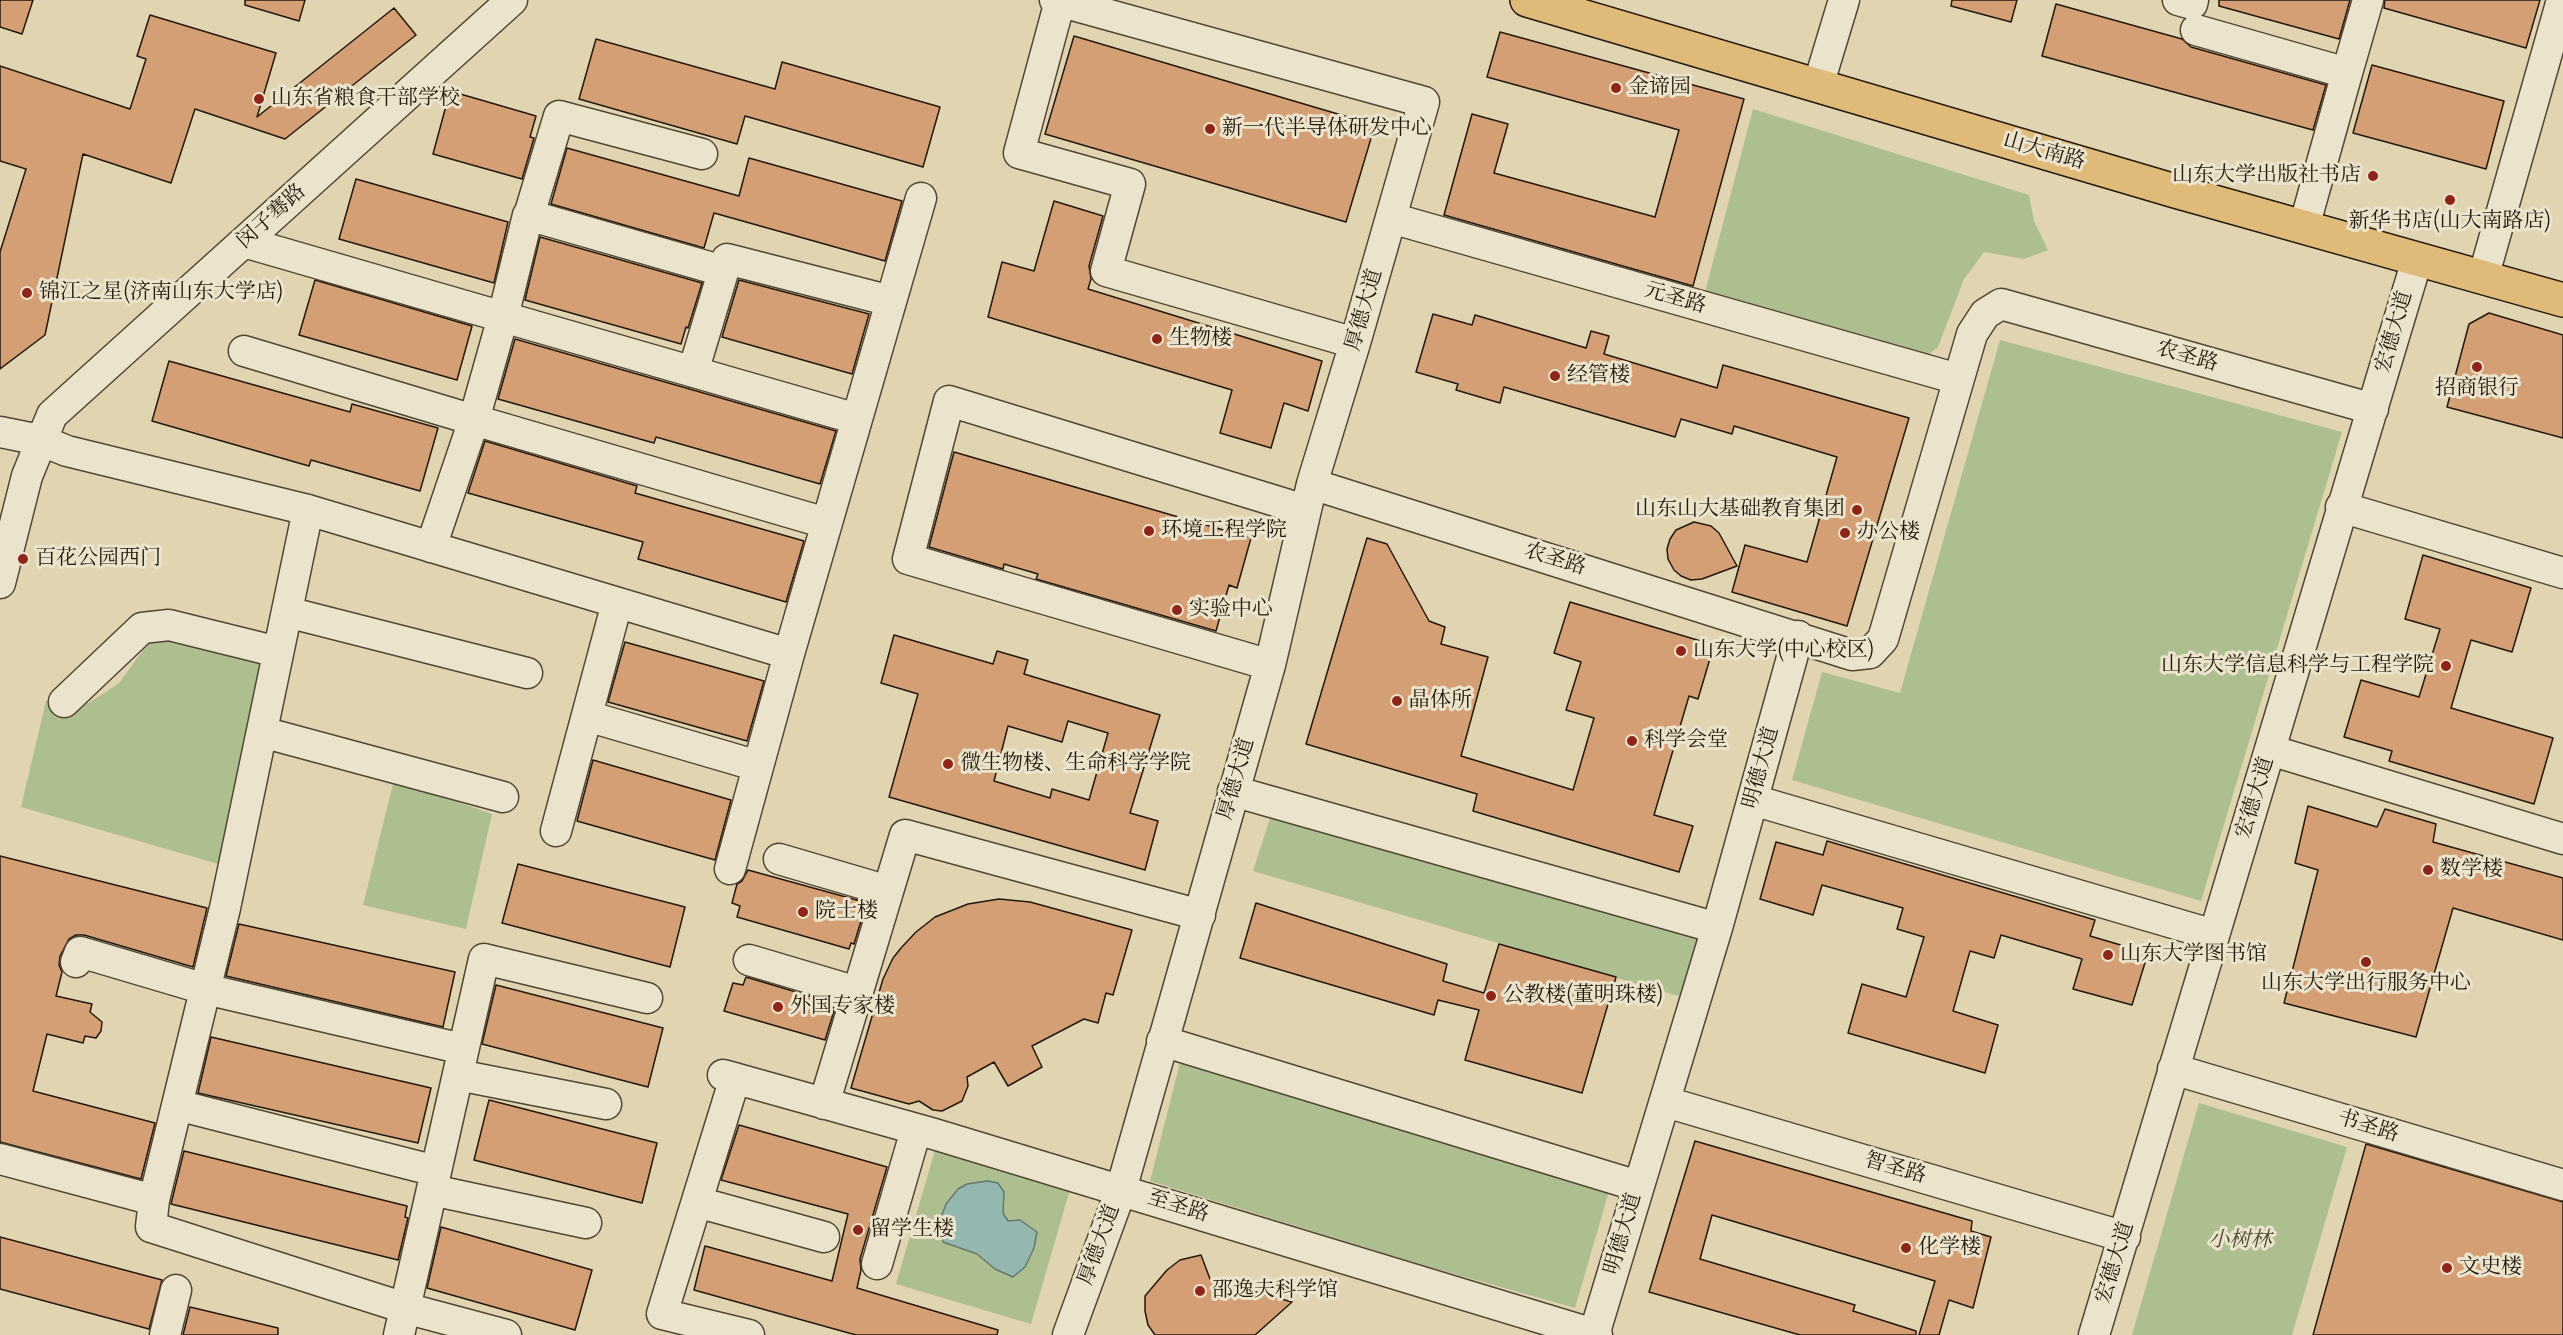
<!DOCTYPE html>
<meta charset="utf-8">
<style>
body{margin:0}
canvas{display:block;background:#e0d4b1}
</style>
<canvas width="2563" height="1335"></canvas>
<script>
const ctx = document.querySelector('canvas').getContext('2d');
ctx.lineJoin = 'round';
function fill(path, color) { ctx.fillStyle = color; ctx.fill(path, 'evenodd'); }
const shape = rows => new Path2D(rows.map(r => 'M' + r).join(''));
function strokePath(path, color, width, dash) { ctx.strokeStyle = color; ctx.lineWidth = width; ctx.lineCap = dash ? 'butt' : 'round'; ctx.setLineDash(dash || []); ctx.stroke(path); }
function write(font, color, halo, rows, align = 'center') {
  ctx.font = font + ' Cardo,"Noto Serif SC",serif'; ctx.lineWidth = 6; ctx.setLineDash([]); ctx.textBaseline = 'middle'; ctx.strokeStyle = halo; ctx.fillStyle = color; for (const [text, x, y, turn = 0] of rows) {
    ctx.save(); ctx.translate(x, y); ctx.rotate((+turn || 0) * Math.PI / 180); ctx.textAlign = isNaN(turn) ? turn : align; if (halo) ctx.strokeText(text, 0, 0); ctx.fillText(text, 0, 0); ctx.restore();
  }
}
fill(shape([
 [1753,109,2029,195,2034,221,2048,250,2024,259,1984,252,1964,279,1938,347,1924,358,1703,300],
 [2000,340,2342,432,2201,901,1792,780,1822,672,1900,693],
 [158,630,269,663,222,865,21,807,46,701,89,703,119,683],
 [394,780,492,814,466,929,363,905],
 [1271,815,1700,934,1682,997,1253,871],
 [1181,1059,1609,1191,1575,1308,1423,1265,1150,1181],
 [2199,1103,2347,1147,2292,1335,2132,1335],
 [936,1147,1071,1186,1031,1324,896,1284]
]), '#adbe8f');
const water = shape([
 [987,1181,998,1183,1004,1192,1003,1213,1008,1221,1020,1220,1037,1232,1034,1248,1025,1267,1013,1277,995,1269,977,1254,943,1242,940,1220,946,1204,958,1189,967,1184,987,1181]
]);
fill(water, '#94b8af');
strokePath(water, '#67786e', 1.5);
const building = shape([
 [0,0,33,0,22,34,0,27,0,0],
 [245,0,305,0,299,21,245,5,245,0],
 [1952,0,2017,0,2011,22,1951,6,1952,0],
 [2219,0,2350,0,2339,39,2219,6,2219,0],
 [2385,0,2540,0,2526,48,2384,8,2385,0],
 [2056,4,2182,39,2191,47,2326,85,2313,130,2042,56,2056,4],
 [394,8,416,35,285,139,195,109,171,183,83,154,45,335,0,369,0,252,26,169,0,161,0,66,130,109,146,59,137,56,150,15,276,53,257,117,394,8],
 [1500,32,1744,99,1693,286,1444,215,1472,114,1508,124,1494,173,1655,217,1679,130,1487,77,1500,32],
 [1074,36,1375,125,1346,222,1045,134,1074,36],
 [596,39,775,89,782,62,940,107,923,167,745,116,737,144,579,99,596,39],
 [2372,65,2504,101,2486,169,2353,133,2372,65],
 [450,91,536,116,530,137,534,138,522,179,433,154,450,91],
 [567,148,739,196,749,158,902,201,885,261,714,213,704,248,551,204,567,148],
 [356,179,508,222,494,283,339,239,356,179],
 [1054,201,1103,216,1089,266,1091,279,1088,289,1322,361,1308,411,1284,403,1271,448,1220,433,1232,390,988,317,1002,262,1034,271,1054,201],
 [540,237,702,283,688,328,686,327,681,344,525,300,540,237],
 [315,280,472,326,457,380,299,335,315,280],
 [739,280,869,314,852,374,722,337,739,280],
 [2489,313,2563,335,2563,438,2447,407,2469,324,2489,313],
 [1433,314,1472,325,1475,315,1586,348,1591,331,1609,336,1604,354,1717,388,1723,365,1909,418,1847,626,1732,592,1745,545,1807,562,1837,457,1734,426,1732,434,1681,419,1675,437,1504,387,1500,403,1456,390,1458,384,1416,372,1433,314],
 [515,339,836,431,820,484,656,437,654,443,498,399,515,339],
 [169,361,350,412,352,404,438,428,420,491,311,460,309,466,152,421,169,361],
 [485,441,637,486,635,493,804,541,786,602,638,559,643,542,468,493,485,441],
 [954,452,1251,538,1237,588,1229,585,1216,631,1036,579,1038,574,1004,564,1003,569,929,547,954,452],
 [1694,522,1711,526,1719,533,1737,566,1702,579,1691,580,1681,576,1674,570,1668,559,1667,549,1670,539,1676,530,1694,522],
 [1367,538,1387,544,1429,621,1445,627,1441,644,1488,657,1461,756,1573,790,1594,718,1566,710,1581,662,1554,653,1570,602,1714,645,1698,699,1689,696,1654,815,1693,826,1679,872,1473,811,1477,794,1306,744,1367,538],
 [2423,555,2531,588,2512,652,2471,640,2451,708,2553,738,2534,804,2389,761,2392,751,2344,737,2361,680,2419,697,2440,629,2405,619,2423,555],
 [894,635,993,664,997,651,1028,660,1024,674,1160,715,1130,813,1158,821,1145,870,889,797,918,694,881,683,894,635],
 [1068,721,1108,733,1089,800,1052,789,1050,798,994,781,1008,726,1062,742,1068,721],
 [625,642,764,681,747,741,608,702,625,642],
 [593,760,731,800,715,860,577,821,593,760],
 [2308,806,2377,827,2385,809,2436,824,2433,842,2563,878,2563,940,2453,908,2416,1037,2284,1003,2318,870,2295,863,2308,806],
 [1827,841,2095,920,2090,936,2148,953,2132,1005,2073,989,2082,959,2001,935,1994,958,1970,951,1953,1011,1998,1025,1985,1073,1848,1033,1862,984,1906,997,1924,937,1897,929,1903,908,1822,885,1813,915,1760,899,1776,842,1823,855,1827,841],
 [0,856,207,908,193,967,84,935,76,935,69,939,60,956,59,965,62,972,56,996,92,1004,90,1012,102,1022,101,1031,96,1038,85,1036,83,1043,47,1034,33,1091,155,1123,141,1179,0,1142,0,856],
 [518,864,685,907,670,967,502,923,518,864],
 [748,870,864,902,861,910,864,911,854,944,851,943,849,949,737,917,740,906,732,903,737,884,742,881,748,870],
 [999,899,1030,902,1132,930,1113,995,1106,993,1098,1023,1084,1019,1032,1046,1042,1067,1008,1086,994,1062,967,1077,968,1086,962,1101,942,1111,933,1110,919,1101,909,1104,851,1088,883,979,893,958,901,948,916,932,935,917,968,904,999,899],
 [1256,903,1447,964,1443,981,1484,993,1499,944,1616,977,1582,1093,1465,1060,1479,1010,1438,1000,1434,1015,1240,958,1256,903],
 [239,924,455,972,443,1027,226,976,239,924],
 [746,977,826,1001,825,1005,835,1008,825,1040,724,1011,733,983,743,985,746,977],
 [496,985,663,1028,648,1087,482,1044,496,985],
 [211,1037,431,1088,418,1143,198,1093,211,1037],
 [489,1100,657,1143,642,1203,474,1160,489,1100],
 [739,1125,887,1167,860,1259,861,1270,857,1288,998,1330,997,1335,856,1335,694,1290,705,1246,832,1281,848,1214,721,1180,739,1125],
 [1695,1141,1972,1221,1971,1231,1991,1237,1973,1308,1949,1300,1939,1335,1919,1335,1935,1281,1712,1215,1700,1259,1855,1305,1853,1311,1916,1331,1916,1335,1800,1335,1649,1292,1695,1141],
 [2366,1144,2563,1202,2563,1335,2313,1335,2366,1144],
 [184,1151,407,1206,405,1217,408,1218,398,1260,171,1204,184,1151],
 [441,1227,592,1270,575,1330,427,1288,441,1227],
 [0,1237,162,1280,149,1329,0,1289,0,1237],
 [1201,1255,1210,1279,1292,1302,1255,1335,1155,1335,1148,1325,1145,1311,1145,1296,1167,1270,1180,1260,1201,1255],
 [190,1307,278,1328,278,1335,183,1335,190,1307]
]);
fill(building, '#d49f74');
strokePath(building, '#23180c', 1.5);
const minor = shape([
 [1055,0,1424,102,1355,343,1312,484,1270,665,1121,1190,1068,1335],
 [2178,0,2192,4,2193,0],
 [1060,1,1019,153,1130,184,1106,271,1355,343],
 [2196,30,2347,73,2368,0],
 [1818,86,1844,0],
 [1391,218,1958,379],
 [527,222,559,116,702,154],
 [2304,227,2347,73],
 [244,242,503,317,528,215,723,271],
 [2483,278,2562,0],
 [244,351,474,420,503,317,857,419],
 [693,372,727,259,891,301],
 [0,432,40,440,67,451,308,510,789,654],
 [1312,484,1852,655,1870,653,1883,639,1972,334,1985,314,2001,304,2373,409],
 [2341,507,2563,573],
 [308,510,225,908,154,1200,151,1227,405,1308,506,1335],
 [431,547,474,420,826,523],
 [0,583,27,476,52,415,512,0],
 [287,612,527,673],
 [1270,665,908,559,949,401,1305,510],
 [64,702,142,628,169,625,278,652],
 [587,716,758,766],
 [262,732,503,797],
 [2270,750,2563,839],
 [1233,791,1717,928],
 [1753,800,2214,935],
 [556,831,617,603],
 [779,859,888,891],
 [730,869,789,654,921,198],
 [749,960,857,992],
 [76,962,80,952,205,989,463,1049],
 [1162,1041,1638,1186],
 [2173,1069,2563,1185],
 [458,1075,606,1104],
 [723,1075,934,1134,1597,1335],
 [735,1078,662,1314,749,1335],
 [1666,1102,2125,1237],
 [824,1104,905,835,1200,915],
 [177,1105,436,1171],
 [0,1159,154,1200],
 [432,1190,586,1223],
 [697,1202,824,1237],
 [877,1264,916,1130],
 [165,1335,176,1290],
 [399,1335,484,959,647,998],
 [1594,1335,1717,928,1798,636],
 [2094,1335,2417,260]
]);
const major = shape([
 [1527,0,2175,191,2563,300]
]);
strokePath(minor, '#524735', 33);
strokePath(major, '#23180c', 36);
strokePath(minor, '#ebe3cc', 30);
strokePath(major, '#e0ba78', 33);
for (const [x, y, r, color] of [
 [1616,88,6,"#8f2418"],
 [259,99,6,"#8f2418"],
 [1210,129,6,"#8f2418"],
 [2373,176,6,"#8f2418"],
 [2450,200,6,"#8f2418"],
 [27,293,6,"#8f2418"],
 [1157,339,6,"#8f2418"],
 [2477,367,6,"#8f2418"],
 [1555,376,6,"#8f2418"],
 [1857,510,6,"#8f2418"],
 [1149,531,6,"#8f2418"],
 [1845,533,6,"#8f2418"],
 [23,559,6,"#8f2418"],
 [1177,610,6,"#8f2418"],
 [1681,651,6,"#8f2418"],
 [2446,666,6,"#8f2418"],
 [1397,701,6,"#8f2418"],
 [1632,741,6,"#8f2418"],
 [948,764,6,"#8f2418"],
 [2428,870,6,"#8f2418"],
 [803,912,6,"#8f2418"],
 [2108,955,6,"#8f2418"],
 [2366,962,6,"#8f2418"],
 [1491,996,6,"#8f2418"],
 [778,1007,6,"#8f2418"],
 [858,1230,6,"#8f2418"],
 [1906,1248,6,"#8f2418"],
 [2447,1268,6,"#8f2418"],
 [1200,1291,6,"#8f2418"]
]) { const dot = new Path2D(); dot.arc(x, y, r, 0, 2 * Math.PI); ctx.fillStyle = color; ctx.fill(dot); strokePath(dot, '#ebe3cc', 2); }
write('21px', '#23180c', '#ebe3cc', [
 ["金谛园",1628,88],
 ["山东省粮食干部学校",271,99],
 ["新一代半导体研发中心",1222,129],
 ["山东大学出版社书店",2361,176,"right"],
 ["新华书店(山大南路店)",2450,222,"center"],
 ["锦江之星(济南山东大学店)",39,293],
 ["生物楼",1169,339],
 ["经管楼",1567,376],
 ["招商银行",2477,389,"center"],
 ["山东山大基础教育集团",1845,510,"right"],
 ["环境工程学院",1161,531],
 ["办公楼",1857,533],
 ["百花公园西门",35,559],
 ["实验中心",1189,610],
 ["山东大学(中心校区)",1693,651],
 ["山东大学信息科学与工程学院",2434,666,"right"],
 ["晶体所",1409,701],
 ["科学会堂",1644,741],
 ["微生物楼、生命科学学院",960,764],
 ["数学楼",2440,870],
 ["院士楼",815,912],
 ["山东大学图书馆",2120,955],
 ["山东大学出行服务中心",2366,984,"center"],
 ["公教楼(董明珠楼)",1503,996],
 ["外国专家楼",790,1007],
 ["留学生楼",870,1230],
 ["化学楼",1918,1248],
 ["文史楼",2459,1268],
 ["邵逸夫科学馆",1212,1291]
], 'left');
write('21px', '#23180c', '#ebe3cc', [
 ["山大南路",2044,152,16],
 ["闵子骞路",272,217,-42],
 ["元圣路",1675,299,16],
 ["厚德大道",1365,310,-74],
 ["宏德大道",2395,332,-74],
 ["农圣路",2187,357,16],
 ["农圣路",1555,560,17],
 ["明德大道",1762,768,-75],
 ["厚德大道",1237,779,-74],
 ["宏德大道",2256,798,-73],
 ["书圣路",2368,1127,17],
 ["智圣路",1895,1169,16],
 ["至圣路",1178,1207,17],
 ["明德大道",1624,1234,-74],
 ["厚德大道",1100,1245,-70],
 ["宏德大道",2116,1263,-73]
]);
write('italic 21px', '#4c4a33', '#ebe3cc', [
 ["小树林",2240,1241]
]);
</script>
